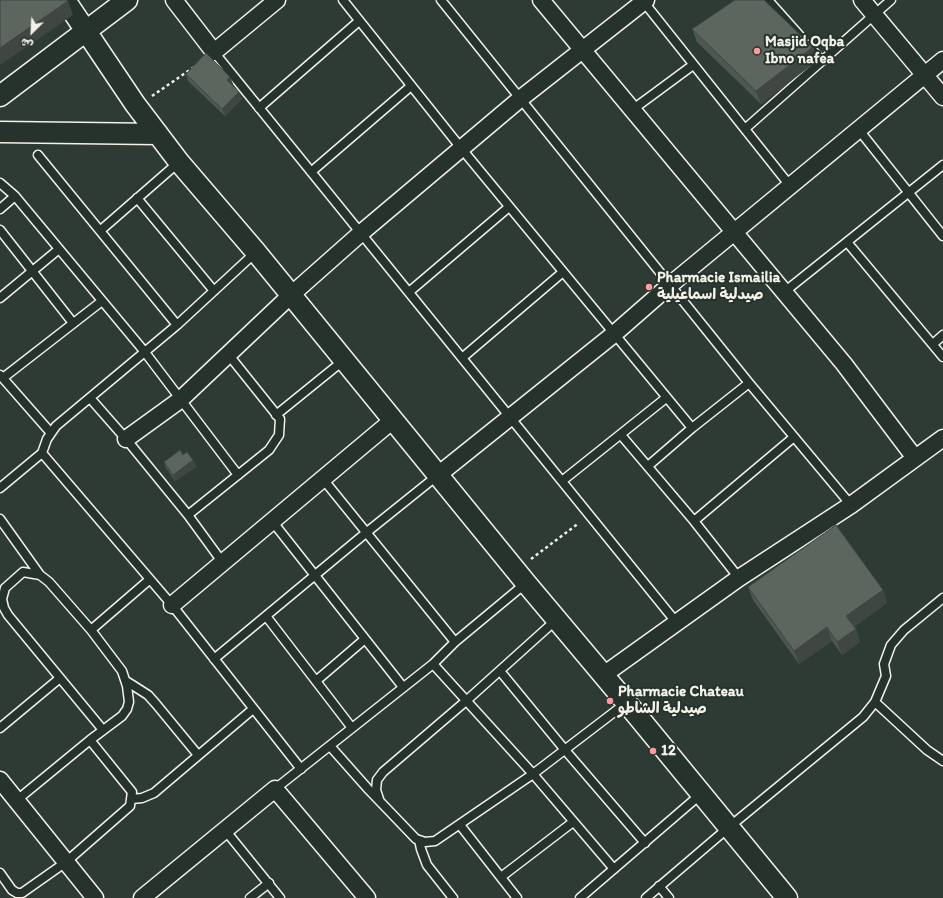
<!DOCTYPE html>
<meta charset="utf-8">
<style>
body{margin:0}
#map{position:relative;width:943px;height:898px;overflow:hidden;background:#2e3b34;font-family:Itim,"Playpen Sans Arabic",sans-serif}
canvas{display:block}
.north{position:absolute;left:12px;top:12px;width:40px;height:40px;-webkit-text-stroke:3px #26332d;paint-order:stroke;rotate:204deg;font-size:11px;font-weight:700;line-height:16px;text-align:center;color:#f4f1e8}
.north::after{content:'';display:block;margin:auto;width:14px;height:18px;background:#f4f1e8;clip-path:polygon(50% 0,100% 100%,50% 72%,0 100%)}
</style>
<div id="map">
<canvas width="943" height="898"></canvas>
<div class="north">ش</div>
</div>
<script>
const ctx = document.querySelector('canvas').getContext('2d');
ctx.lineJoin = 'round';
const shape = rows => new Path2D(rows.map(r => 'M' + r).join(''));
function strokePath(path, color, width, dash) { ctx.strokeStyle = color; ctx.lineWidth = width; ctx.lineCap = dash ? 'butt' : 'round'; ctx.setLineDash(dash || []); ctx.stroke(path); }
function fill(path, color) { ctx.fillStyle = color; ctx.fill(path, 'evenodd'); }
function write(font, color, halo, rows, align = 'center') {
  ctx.font = font + ' Itim,"Playpen Sans Arabic",sans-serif'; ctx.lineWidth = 4; ctx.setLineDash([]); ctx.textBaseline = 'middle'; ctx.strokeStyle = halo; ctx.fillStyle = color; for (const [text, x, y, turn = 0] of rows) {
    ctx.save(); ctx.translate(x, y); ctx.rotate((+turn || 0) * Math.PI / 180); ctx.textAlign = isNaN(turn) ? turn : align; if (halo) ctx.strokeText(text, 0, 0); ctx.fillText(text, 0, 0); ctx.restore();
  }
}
const service = shape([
 [343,0,461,148,692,428],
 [441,0,749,383,851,505],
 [768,0,800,36],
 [643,1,791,187],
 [808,45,822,61],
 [214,52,676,622],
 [259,108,359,21],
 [632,110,693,65],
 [746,128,891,0],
 [859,130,943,236],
 [38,155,177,325],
 [311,172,411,86],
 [0,183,15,196,144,351,238,475],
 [137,198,214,291],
 [0,209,15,196],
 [0,230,73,323],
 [101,230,179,162],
 [847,242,943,357],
 [409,292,509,207],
 [783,293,943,165],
 [0,298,59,249],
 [933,344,943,335],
 [462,358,563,272],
 [0,375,51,433],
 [3,378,102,301],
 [90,398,126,439,188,515,223,563],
 [276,415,344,360],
 [621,435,694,521,739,578],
 [42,453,172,605,301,769],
 [648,466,692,428,749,383],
 [323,479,455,642],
 [562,481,666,398],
 [0,488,42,453,47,439,56,426,177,325,256,252],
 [188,515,269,450,279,435,280,419,228,354],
 [0,519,40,575],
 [272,521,403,687],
 [694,521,794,437],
 [266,616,352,728],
 [91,630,49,582,40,575,23,572,5,588,2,599,4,608,8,615,103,730],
 [214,659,367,532,438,475],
 [433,664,533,774,614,869],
 [500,671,565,750,645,843],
 [126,681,148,695,156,704,198,755],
 [316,681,365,639],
 [875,702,927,750,943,761],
 [0,728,60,678],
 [330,746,369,790,416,839,425,842,435,841,533,774,626,703],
 [275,789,433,664,455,642,526,583],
 [132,799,142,798,154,793,253,709],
 [379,799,376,790,377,780,383,772,466,701,556,620],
 [17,800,90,740],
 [460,825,517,898],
 [225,830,280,898],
 [419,840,421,849,427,865,453,898],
 [0,873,12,890,17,893,22,893,66,862,130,806,132,792,90,740,122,716,127,709,129,702,127,686,122,671,91,630,149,580],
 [501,877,573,822],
 [659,886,669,898],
 [250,898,269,883],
 [580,898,701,794],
 [646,898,728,828,863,717,875,702,886,676,884,664,891,645,904,630,943,598]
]);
const minor = shape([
 [174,0,214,52,277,0],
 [541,0,844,364,915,458],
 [862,0,943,97],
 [126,439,180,400,291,295,361,233,520,99,646,0],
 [438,475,614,334,670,285,943,60],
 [172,605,393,420],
 [602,676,739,578,851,505,943,438],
 [0,780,95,898],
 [142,898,275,789,367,898]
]);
const tertiary = shape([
 [65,0,135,104,179,162,256,252,526,583,626,702,787,898],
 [0,96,127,0],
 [0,132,158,134]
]);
strokePath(service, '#f4f1e8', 11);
strokePath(minor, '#f4f1e8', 19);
strokePath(tertiary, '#f4f1e8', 23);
strokePath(shape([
 [152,96,194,67],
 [531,559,579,523]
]), '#f4f1e8', 2.5, [3, 3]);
strokePath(service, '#26332d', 8);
strokePath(minor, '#26332d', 16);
strokePath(tertiary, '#26332d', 20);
fill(shape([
 [692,29,813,47,818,60,761,104,697,42],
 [186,74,230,77,233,84,231,85,242,99,225,116,188,81],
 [183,455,193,460,196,467,175,481,166,468,164,462],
 [748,587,883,590,887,603,854,627,856,629,860,642,842,655,832,641,799,664,753,600]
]), '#4f5751');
fill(shape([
 [68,1,73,15,0,65,0,48],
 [813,47,818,60,761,104,756,91],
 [230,77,233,84,229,87,227,80],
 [239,92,242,99,225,116,222,109],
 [193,460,196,467,175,481,173,475],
 [883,590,887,603,851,629,846,616],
 [827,627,832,641,799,664,794,651],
 [856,629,860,642,842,655,837,642]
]), '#404742');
const building = shape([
 [0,0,67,0,68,1,0,48,0,0],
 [735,0,764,0,813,47,756,91,692,29,735,0],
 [206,53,230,77,227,80,239,92,222,109,186,74,206,53],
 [180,450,183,455,187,452,193,460,173,475,164,462,180,450],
 [836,525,883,590,846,616,856,629,837,642,827,627,794,651,748,587,836,525]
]);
fill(building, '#5c655e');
strokePath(building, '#404742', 1);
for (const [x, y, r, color] of [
 [757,51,4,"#ff9aa2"],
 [649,287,4,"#ff9aa2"],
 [610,701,4,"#ff9aa2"],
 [653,751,4,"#ff9aa2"]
]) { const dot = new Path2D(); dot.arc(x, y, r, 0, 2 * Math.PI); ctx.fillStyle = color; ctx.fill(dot); strokePath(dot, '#26332d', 1.5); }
write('bold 15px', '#f4f1e8', '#26332d', [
 ["Masjid Oqba",765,42],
 ["Ibno nafea",765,59],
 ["Pharmacie Ismailia",657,278],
 ["صيدلية اسماعيلية",657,295],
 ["Pharmacie Chateau",618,692],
 ["صيدلية الشاطو",618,709],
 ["12",661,751]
], 'left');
</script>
